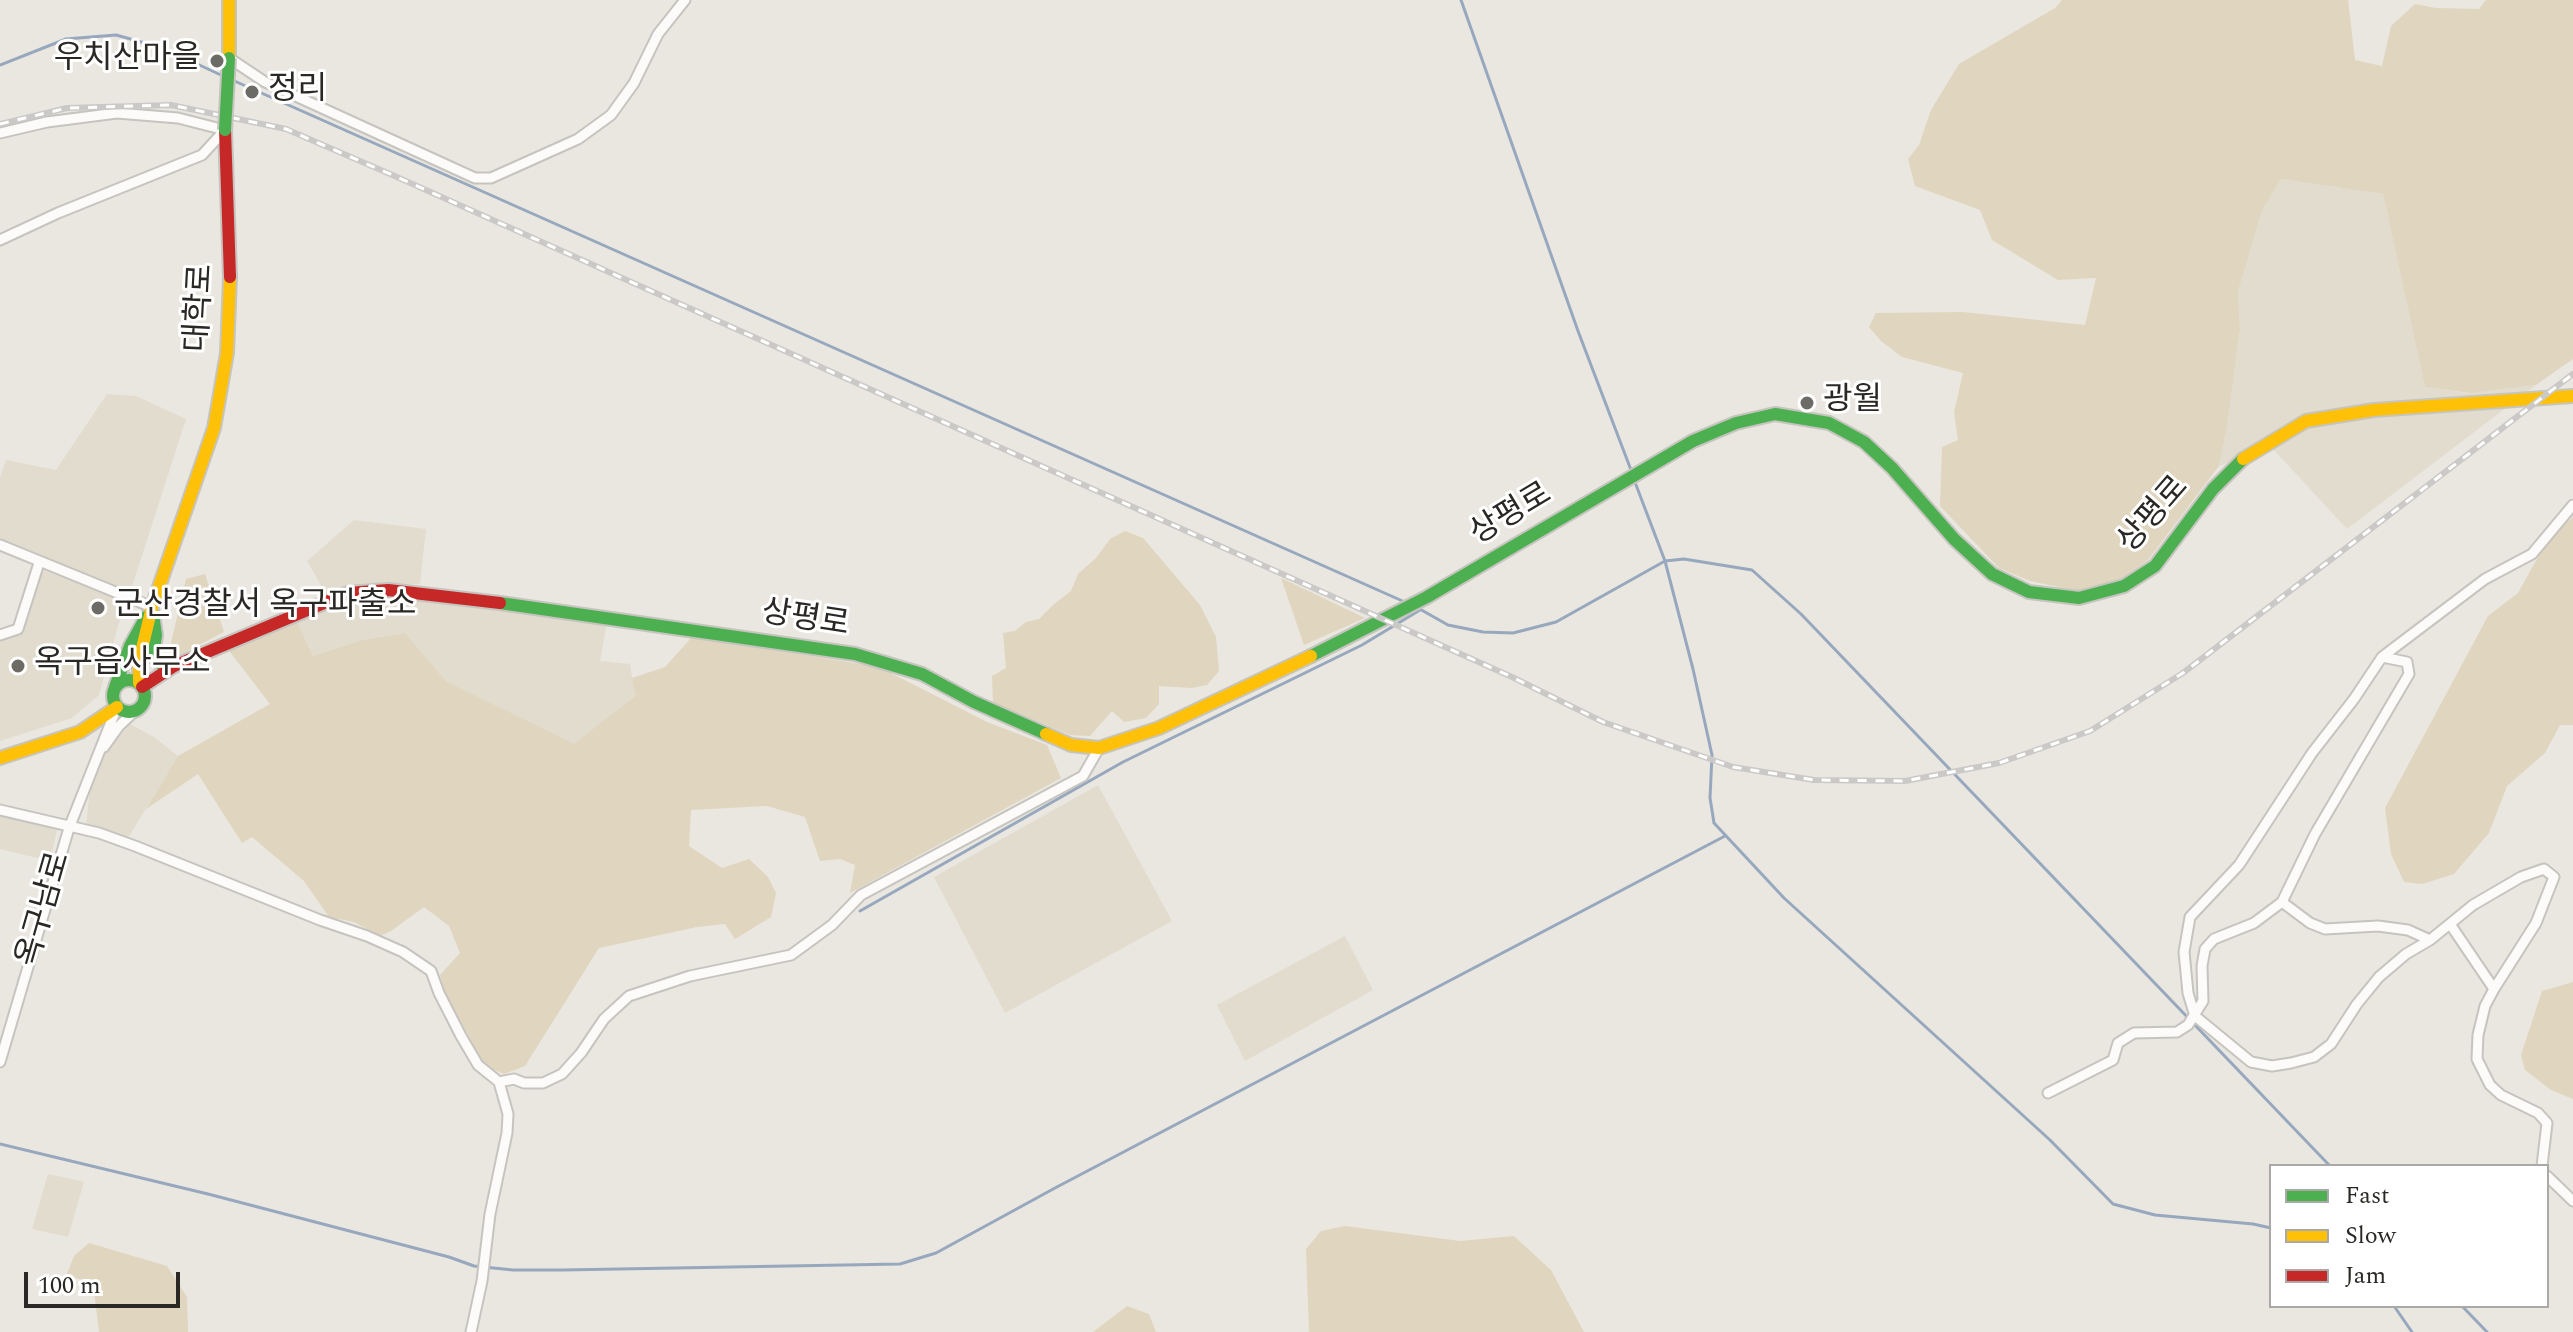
<!DOCTYPE html>
<meta charset="utf-8">
<style>
body{margin:0}
#map{position:relative;width:2573px;height:1332px;overflow:hidden;background:#eae7e0;font-family:Spectral,serif}
canvas{display:block}
.legend{position:absolute;left:2269px;top:1164px;width:280px;height:144px;box-sizing:border-box;background:#fff;border:2px solid #aaa9a7;margin:0;padding:10px 14px;list-style:none;font-size:24px;color:#2a2824}
.legend li{display:flex;align-items:center;gap:16px;height:40px}
.legend b{width:40px;border:2px solid #aaa9a7}
.scale{position:absolute;left:24px;top:1272px;width:156px;height:36px;box-sizing:border-box;border:4px solid #2a2824;border-top:0;padding-left:10px;font-size:24px;line-height:28px;white-space:nowrap;color:#2a2824;-webkit-text-stroke:6px #fff;paint-order:stroke}
</style>
<div id="map">
<canvas width="2573" height="1332"></canvas>
<ul class="legend">
<li><b style="height:10px;background:#4caf50"></b>Fast</li>
<li><b style="height:10px;background:#ffc107"></b>Slow</li>
<li><b style="height:10px;background:#c62828"></b>Jam</li>
</ul>
<div class="scale">100 m</div>
</div>
<script>
const ctx = document.querySelector('canvas').getContext('2d');
ctx.lineJoin = 'round';
function fill(path, color) { ctx.fillStyle = color; ctx.fill(path, 'evenodd'); }
const shape = rows => new Path2D(rows.map(r => 'M' + r).join(''));
function strokePath(path, color, width, dash) { ctx.strokeStyle = color; ctx.lineWidth = width; ctx.lineCap = dash ? 'butt' : 'round'; ctx.setLineDash(dash || []); ctx.stroke(path); }
function write(font, color, halo, rows, align = 'center') {
  ctx.font = font + ' Spectral,"Noto Sans KR",serif'; ctx.lineWidth = 6; ctx.setLineDash([]); ctx.textBaseline = 'middle'; ctx.strokeStyle = halo; ctx.fillStyle = color; for (const [text, x, y, turn = 0] of rows) {
    ctx.save(); ctx.translate(x, y); ctx.rotate((+turn || 0) * Math.PI / 180); ctx.textAlign = isNaN(turn) ? turn : align; if (halo) ctx.strokeText(text, 0, 0); ctx.fillText(text, 0, 0); ctx.restore();
  }
}
fill(shape([
 [2281,179,2383,194,2425,387,2466,393,2536,385,2347,529,2273,449,2219,466,2227,427,2240,330,2238,292,2262,211],
 [107,394,136,396,186,419,130,593,0,544,0,478,6,460,56,470],
 [354,520,426,529,420,584,363,585,326,594,307,561],
 [42,570,125,601,99,695,72,718,0,741,0,640,20,632],
 [368,594,423,597,607,622,600,661,630,664,635,696,574,745,446,681,405,633,362,640,313,656,297,622],
 [130,724,154,737,178,756,128,838,86,826,91,780,105,753],
 [1098,785,1172,921,1005,1013,934,877],
 [0,815,57,830,50,861,0,849],
 [1345,936,1373,990,1245,1061,1217,1005],
 [48,1174,84,1182,68,1237,32,1229]
]), '#e2dccf');
fill(shape([
 [2062,0,2348,0,2355,60,2382,66,2391,26,2415,4,2436,8,2479,9,2486,0,2573,0,2573,359,2536,385,2470,393,2425,387,2383,194,2281,179,2262,211,2238,292,2240,330,2227,427,2219,466,2148,560,2121,579,2078,591,2030,581,1999,568,1940,506,1942,447,1958,440,1954,412,1963,373,1902,357,1881,341,1869,327,1876,313,1963,312,2085,325,2096,278,2058,280,1992,240,1980,210,1915,186,1908,159,1919,145,1931,110,1959,64,2055,8],
 [2573,517,2573,725,2560,725,2545,753,2507,786,2489,833,2454,874,2422,884,2404,882,2391,854,2385,808,2488,616,2518,593,2547,541],
 [1125,531,1143,538,1200,605,1216,637,1219,671,1207,685,1192,688,1159,686,1159,704,1146,718,1124,722,1112,711,1090,736,1070,735,993,703,992,676,1006,668,1003,633,1015,631,1026,622,1039,619,1053,605,1071,591,1078,574,1096,558,1110,539],
 [205,574,224,632,172,659,169,651,186,579],
 [1281,578,1365,618,1304,645],
 [297,622,313,656,362,640,405,633,446,681,574,744,635,696,632,678,665,667,692,637,879,667,987,722,1047,745,1061,778,850,893,855,865,840,859,820,861,805,817,767,806,691,810,689,846,722,868,749,859,768,877,776,893,771,917,735,939,725,924,697,927,599,948,525,1066,504,1074,485,1066,444,991,440,975,460,953,449,926,424,907,391,931,380,936,354,922,329,917,304,881,252,837,242,843,198,774,146,809,178,756,270,704,227,648],
 [2573,982,2573,1099,2551,1090,2525,1070,2521,1055,2542,991],
 [1345,1226,1460,1241,1514,1236,1551,1270,1584,1332,1309,1332,1306,1249,1321,1231],
 [89,1243,167,1266,187,1297,188,1332,99,1332,93,1282,66,1276,74,1256],
 [1127,1306,1149,1314,1156,1332,1093,1332]
]), '#e0d5be');
strokePath(shape([
 [1461,0,1578,331,1631,470],
 [0,65,66,39,116,35,163,48,223,76],
 [230,79,1407,603],
 [1633,477,1665,561,1693,669,1712,755,1710,798,1714,823,1784,898,2050,1140,2113,1204,2155,1215,2253,1224,2271,1228],
 [1418,608,1448,625,1483,632,1513,633,1556,622,1665,561,1684,559,1752,570,1801,614,2330,1166],
 [860,911,1123,762,1362,645,1420,610],
 [0,1144,208,1194,449,1257,474,1266,513,1270,563,1270,900,1264,936,1253,1055,1188,1725,836],
 [2394,1306,2412,1332],
 [2462,1306,2487,1332]
]), '#97a8be', 3);
const street = shape([
 [229,58,265,82,475,178,491,178,578,139,611,115,634,83,658,34,685,0],
 [0,133,47,122,117,113,178,118,225,130,202,155,58,213,0,240],
 [0,545,152,607],
 [0,635,18,629,39,563],
 [2382,657,2354,699,2312,753,2239,865,2190,917,2184,952,2188,993,2195,1016,2251,1062,2272,1066,2291,1063,2314,1057,2331,1044,2357,1004,2379,977,2406,954,2430,940],
 [104,747,119,726,136,710],
 [0,810,99,833,135,846,320,920,367,936,403,952,431,971,439,993,461,1036,478,1065,499,1082,508,1114,507,1133,490,1214,482,1281,471,1332],
 [2282,902,2310,923,2325,929,2378,926,2408,930,2430,940,2473,905,2521,877,2544,869,2554,877,2536,923,2494,989,2450,924],
 [2494,989,2485,1006,2478,1035,2477,1059,2490,1085,2501,1095,2538,1113,2547,1123,2542,1166],
 [0,1062,69,828,117,707],
 [499,1082,514,1079,524,1083,543,1083,562,1074,581,1053,604,1019,629,996,690,976,791,955,832,925,861,895,1083,776,1099,748],
 [2048,1093,2113,1060,2118,1043,2134,1033,2177,1032,2188,1025,2203,1001,2202,966,2205,949,2214,939,2254,923,2282,902,2315,834,2409,674,2407,662,2382,657,2485,579,2532,554,2573,505],
 [2547,1176,2573,1201]
]);
const fast = shape([
 [500,603,855,654,922,674,974,702,1046,734],
 [153,614,156,635,153,656,162,665,174,666],
 [1311,656,1427,597,1693,441,1736,423,1775,414,1829,423,1864,442,1892,468,1954,539,1992,574,2029,592,2079,598,2124,586,2155,566,2213,489,2243,459],
 '113 696a16 16 0 1 1 32 0a16 16 0 1 1-32 0Z',
 [115,687,130,646,146,617]
]);
const slow = shape([
 [229,0,229,58],
 [2243,459,2306,421,2374,410,2573,396],
 [139,683,139,661,152,607,214,428,227,353,230,277],
 [1046,734,1071,745,1099,748,1159,728,1311,656],
 [0,758,80,732,117,707]
]);
const jam = shape([
 [225,130,230,277],
 [142,687,174,666,348,593,388,590,500,603]
]);
strokePath(street, '#c6c4bf', 13);
strokePath(fast, '#c6c4bf', 16);
strokePath(slow, '#c6c4bf', 16);
strokePath(jam, '#c6c4bf', 16);
strokePath(street, '#fcfbfa', 9);
strokePath(fast, '#4caf50', 12);
strokePath(slow, '#ffc107', 12);
strokePath(jam, '#c62828', 12);
const rail = shape([
 [0,124,67,108,171,105,286,129,397,177,1512,677,1603,722,1733,767,1814,780,1905,781,1999,763,2090,731,2183,673,2573,374]
]);
strokePath(rail, '#cbc9c7', 6);
strokePath(rail, '#fff', 3, [9]);
const fastBridge = shape([
 [225,130,229,58]
]);
strokePath(fastBridge, '#c6c4bf', 16, []);
strokePath(fastBridge, '#4caf50', 12);
for (const [x, y, r, color] of [
 [217,61,8,"#6d6b66"],
 [252,92,8,"#6d6b66"],
 [1807,403,8,"#6d6b66"],
 [98,608,8,"#6d6b66"],
 [18,666,8,"#6d6b66"]
]) { const dot = new Path2D(); dot.arc(x, y, r, 0, 2 * Math.PI); ctx.fillStyle = color; ctx.fill(dot); strokePath(dot, '#fff', 3); }
write('32px', '#2a2824', '#fff', [
 ["우치산마을",201,61,"right"],
 ["정리",268,92],
 ["광월",1823,403],
 ["군산경찰서 옥구파출소",114,608],
 ["옥구읍사무소",34,666]
], 'left');
write('32px', '#2a2824', '#fff', [
 ["대학로",202,308,-87],
 ["상평로",1512,516,-31],
 ["상평로",2155,516,-49],
 ["상평로",805,621,9],
 ["옥구남로",46,910,-74]
]);
</script>
